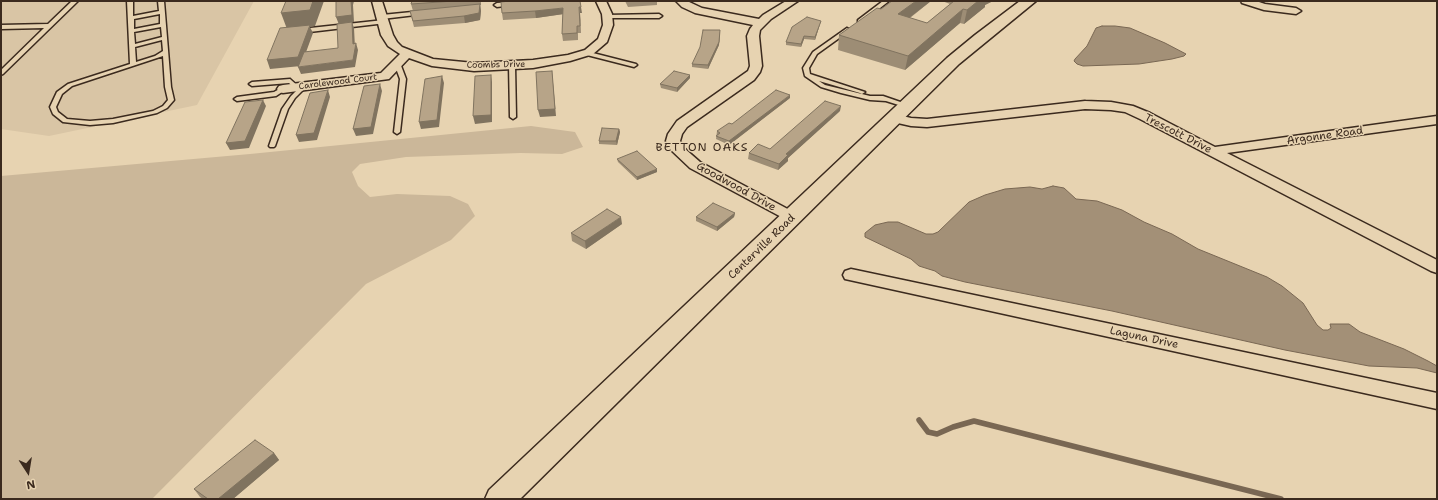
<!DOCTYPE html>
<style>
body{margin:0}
#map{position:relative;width:1438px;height:500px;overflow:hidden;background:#e7d3b1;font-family:"Shantell Sans",sans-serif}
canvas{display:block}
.frame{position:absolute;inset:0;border:2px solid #3b2a1e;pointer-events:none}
.north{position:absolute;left:8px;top:452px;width:40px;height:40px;-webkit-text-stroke:3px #e7d3b1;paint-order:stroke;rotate:168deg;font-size:11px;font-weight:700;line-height:16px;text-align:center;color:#3b2a1e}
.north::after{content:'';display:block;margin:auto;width:14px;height:18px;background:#3b2a1e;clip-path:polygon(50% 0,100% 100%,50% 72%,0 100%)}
</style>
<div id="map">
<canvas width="1438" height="500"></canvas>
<div class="frame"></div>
<div class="north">N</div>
</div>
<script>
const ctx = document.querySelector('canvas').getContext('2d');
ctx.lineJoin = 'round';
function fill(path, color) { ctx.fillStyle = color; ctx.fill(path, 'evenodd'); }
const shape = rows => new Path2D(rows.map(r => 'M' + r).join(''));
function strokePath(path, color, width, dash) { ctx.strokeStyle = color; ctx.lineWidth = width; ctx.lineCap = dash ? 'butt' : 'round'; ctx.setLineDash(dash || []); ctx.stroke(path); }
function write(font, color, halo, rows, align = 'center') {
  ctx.font = font + ' "Shantell Sans",sans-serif'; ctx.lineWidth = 3; ctx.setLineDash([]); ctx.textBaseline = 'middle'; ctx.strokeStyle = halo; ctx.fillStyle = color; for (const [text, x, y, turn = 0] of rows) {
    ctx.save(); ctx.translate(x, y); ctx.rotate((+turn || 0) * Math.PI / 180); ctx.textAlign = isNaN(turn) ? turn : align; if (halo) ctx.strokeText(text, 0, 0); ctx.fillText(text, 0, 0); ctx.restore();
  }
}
fill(shape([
 [1,1,254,1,197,105,49,136,1,129]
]), '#d9c5a5');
fill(shape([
 [531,126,575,132,583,147,562,154,521,153,406,157,360,164,352,172,358,186,370,197,397,194,450,196,468,204,475,216,451,240,366,284,152,499,1,499,1,176,250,154]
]), '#cbb799');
const water = shape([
 [1102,26,1115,26,1130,28,1165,43,1186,54,1184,56,1172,59,1139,64,1083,66,1077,64,1074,61,1075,59,1087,46,1096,28,1102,26],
 [1053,186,1064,188,1076,199,1097,201,1122,210,1144,222,1172,234,1198,249,1267,277,1282,286,1303,303,1317,325,1323,330,1328,330,1331,328,1330,324,1349,324,1360,332,1404,349,1428,361,1437,366,1437,373,1417,368,1369,366,1285,350,1112,311,965,282,942,276,935,271,919,266,911,259,865,237,865,233,875,225,888,222,898,222,926,234,933,234,938,232,969,202,985,195,1005,189,1030,187,1042,189,1053,186]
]);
fill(water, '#a39077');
strokePath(water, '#796753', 1);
strokePath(shape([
 [919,420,928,432,937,434,953,427,974,421,1281,499]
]), '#796753', 5.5);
const service = shape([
 [72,1,78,1,3,74,1,75,1,70,44,28,1,29,1,25,48,24,72,1],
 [127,1,133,1,133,16,159,11,158,1,164,1,171,87,174,100,167,108,157,113,113,123,90,125,63,122,53,114,50,107,57,92,68,84,130,64,127,1],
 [160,14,160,24,134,29,134,19,160,14],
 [161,27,162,37,135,44,134,32,161,27],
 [162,40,163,51,155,56,136,62,135,47,162,40],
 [163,56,165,87,168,100,163,106,153,111,113,119,90,121,67,119,58,112,56,107,62,94,72,86,163,56],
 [883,1,889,1,862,22,858,22,858,20,883,1],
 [511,2,514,4,513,5,497,7,494,5,497,3,511,2],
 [422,11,424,12,424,14,382,19,379,17,382,15,422,11],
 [607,15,659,14,662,16,659,18,605,18,605,16,607,15],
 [384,20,386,21,386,23,301,33,298,31,301,29,384,20],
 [847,28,849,29,849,31,817,54,809,68,810,74,865,92,862,94,860,93,819,81,825,85,870,96,883,96,909,105,909,107,905,107,886,101,870,100,841,93,821,87,805,76,803,68,813,52,847,28],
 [585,51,636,64,637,65,634,67,583,54,582,53,585,51],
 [397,61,400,63,406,79,400,132,397,134,394,132,400,79,394,63,397,61],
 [512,63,515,65,516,117,513,119,510,117,509,65,512,63],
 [290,79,299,87,303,85,306,87,295,98,288,109,275,146,274,147,270,147,269,146,282,109,291,96,297,90,289,83,252,86,249,84,252,82,290,79],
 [283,87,286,89,285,90,276,96,237,101,234,99,237,97,274,92,283,87]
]);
const minor = shape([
 [372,1,382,1,393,35,397,42,402,47,433,59,474,63,533,60,568,55,585,50,598,39,603,25,602,14,596,1,606,1,612,14,613,25,607,42,593,54,570,61,533,68,474,71,432,66,409,58,389,79,283,93,279,92,277,89,279,86,283,85,381,73,400,54,388,46,381,35,372,1],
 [676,1,687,1,702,8,759,19,763,15,786,1,798,1,771,19,760,30,759,36,762,66,760,72,754,80,687,127,682,134,680,141,684,148,700,162,797,214,800,217,797,220,792,222,787,220,690,168,671,150,666,141,668,134,677,121,748,71,750,66,747,36,750,29,753,25,695,13,682,7,676,1],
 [1241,1,1256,1,1265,4,1296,8,1301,11,1296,14,1264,10,1242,3,1241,1],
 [1085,101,1111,102,1133,106,1150,113,1215,147,1437,116,1437,124,1227,153,1437,260,1437,273,1431,271,1140,119,1125,112,1111,110,1085,109,927,127,911,126,889,121,888,118,889,115,894,114,911,118,927,119,1085,101],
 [851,269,1437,393,1437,409,845,279,843,275,845,271,851,269]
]);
const secondary = shape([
 [1020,1,1036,1,959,64,520,499,485,499,489,490,947,58,975,35,1020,1]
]);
strokePath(service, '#3b2a1e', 3);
strokePath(minor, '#3b2a1e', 3);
strokePath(secondary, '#3b2a1e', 3);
fill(service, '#e7d3b1');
fill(minor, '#e7d3b1');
fill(secondary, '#e7d3b1');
fill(shape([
 [412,1,481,1,481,5,480,5,481,11,480,20,465,23,414,27,410,11,433,9,413,11,411,4],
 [510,1,582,13,580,13,581,33,578,33,578,40,563,41,562,34,563,14,536,18,503,20,502,13],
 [625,1,657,1,657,5,628,7],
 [931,1,910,18,927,23,950,4,942,1,993,1,985,5,985,7,964,24,960,23,905,70,838,50,839,35,881,9],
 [821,21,820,24,815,40,804,39,801,47,786,45,786,42],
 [720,34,719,45,708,69,692,67,692,64],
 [690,78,677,92,661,88,660,84],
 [790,98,729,145,716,139,717,131,732,124],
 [840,111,788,158,788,161,778,170,748,159,749,153,770,149],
 [619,129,620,132,617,145,599,144,599,141],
 [617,159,657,172,637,180,618,162],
 [735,213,734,217,717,231,696,221,696,217],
 [622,224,586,249,572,241,571,233],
 [274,453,279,460,233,499,203,499,200,497,194,489]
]), '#9d8d75');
fill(shape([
 [313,1,324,1,315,26,310,27,313,33,301,66,270,69,267,60,287,29,281,13],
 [351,1,354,1,353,5,354,22,352,22,354,28,355,48,356,43,358,50,355,67,301,74,298,67,353,60,336,17],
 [916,1,931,1,896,28,898,14],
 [978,1,993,1,985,5,985,7,964,24,967,10],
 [480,4,481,11,480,20,465,23,464,16],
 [579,7,581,7,582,13,580,13,581,33],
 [563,8,564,14,536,18,535,11],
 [963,9,960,23,905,70,908,56],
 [821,21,820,24,815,40,815,37],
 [720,30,719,45,708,69,708,65],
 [804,36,804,39,801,47,801,44],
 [552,71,556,116,540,117,538,110],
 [491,75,492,82,492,122,475,124,473,116],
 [690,75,690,78,677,92,677,88],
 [442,76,444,83,439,127,421,129,419,122],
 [380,84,382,91,373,134,356,136,353,129],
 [328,90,330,97,317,140,299,142,296,135],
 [790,95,790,98,729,145,729,141],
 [263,100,266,106,249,148,230,150,226,143],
 [841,106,840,111,788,158,788,161,778,170,779,164,786,154],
 [619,129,620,132,617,145,616,141],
 [657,169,657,172,637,180,637,177],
 [735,213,734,217,717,231,717,227],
 [621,217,622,224,586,249,585,241],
 [274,453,279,460,233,499,218,499]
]), '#80735f');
const building = shape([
 [286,1,313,1,310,10,281,13,286,1],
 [336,1,351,1,352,15,336,17,336,1],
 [412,1,454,1,411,4,412,1],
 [510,1,580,1,581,7,579,7,580,26,577,26,577,33,562,34,563,8,535,11,502,13,501,2,510,1],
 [892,1,916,1,898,14,927,23,954,1,978,1,967,10,963,9,908,56,839,35,877,8,881,9,892,1],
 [480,4,479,13,464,16,413,21,410,11,480,4],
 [807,17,821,21,815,37,804,36,801,44,786,42,792,27,807,17],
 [352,22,353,44,356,43,353,60,298,67,304,52,338,48,337,24,352,22],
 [310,25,298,57,267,60,280,28,310,25],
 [703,30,720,30,719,42,708,65,692,64,700,47,703,30],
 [552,71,555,109,538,110,536,72,552,71],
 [674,71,690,75,677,88,660,84,674,71],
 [491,75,491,115,473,116,475,76,491,75],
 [442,76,437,120,419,122,425,79,442,76],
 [380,84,371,127,353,129,364,86,380,84],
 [328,90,314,133,296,135,310,93,328,90],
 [776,90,790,95,729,141,716,136,720,133,717,131,729,123,732,124,776,90],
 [263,100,245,141,226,143,245,102,263,100],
 [825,101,841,106,786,154,788,155,779,164,749,153,758,144,770,149,825,101],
 [602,128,619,129,616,141,599,141,602,128],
 [637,151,657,169,637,177,617,159,637,151],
 [713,203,735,213,717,227,696,217,713,203],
 [607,209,621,217,585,241,571,233,607,209],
 [255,440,274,453,218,499,208,499,194,489,255,440]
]);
fill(building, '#b7a488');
strokePath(building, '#80735f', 1);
write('9px', '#3b2a1e', '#e7d3b1', [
 ["Coombs Drive",496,65,-1],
 ["Carolewood Court",338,82,-7]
]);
write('11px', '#3b2a1e', '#e7d3b1', [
 ["Trescott Drive",1178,134,27],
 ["Argonne Road",1325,136,-8],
 ["Goodwood Drive",736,187,29],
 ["Centerville Road",762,247,-44],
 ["Laguna Drive",1144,338,12]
]);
ctx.letterSpacing = '1px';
write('12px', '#3b2a1e', '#e7d3b1', [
 ["BETTON OAKS",702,148]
]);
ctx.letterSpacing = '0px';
</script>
